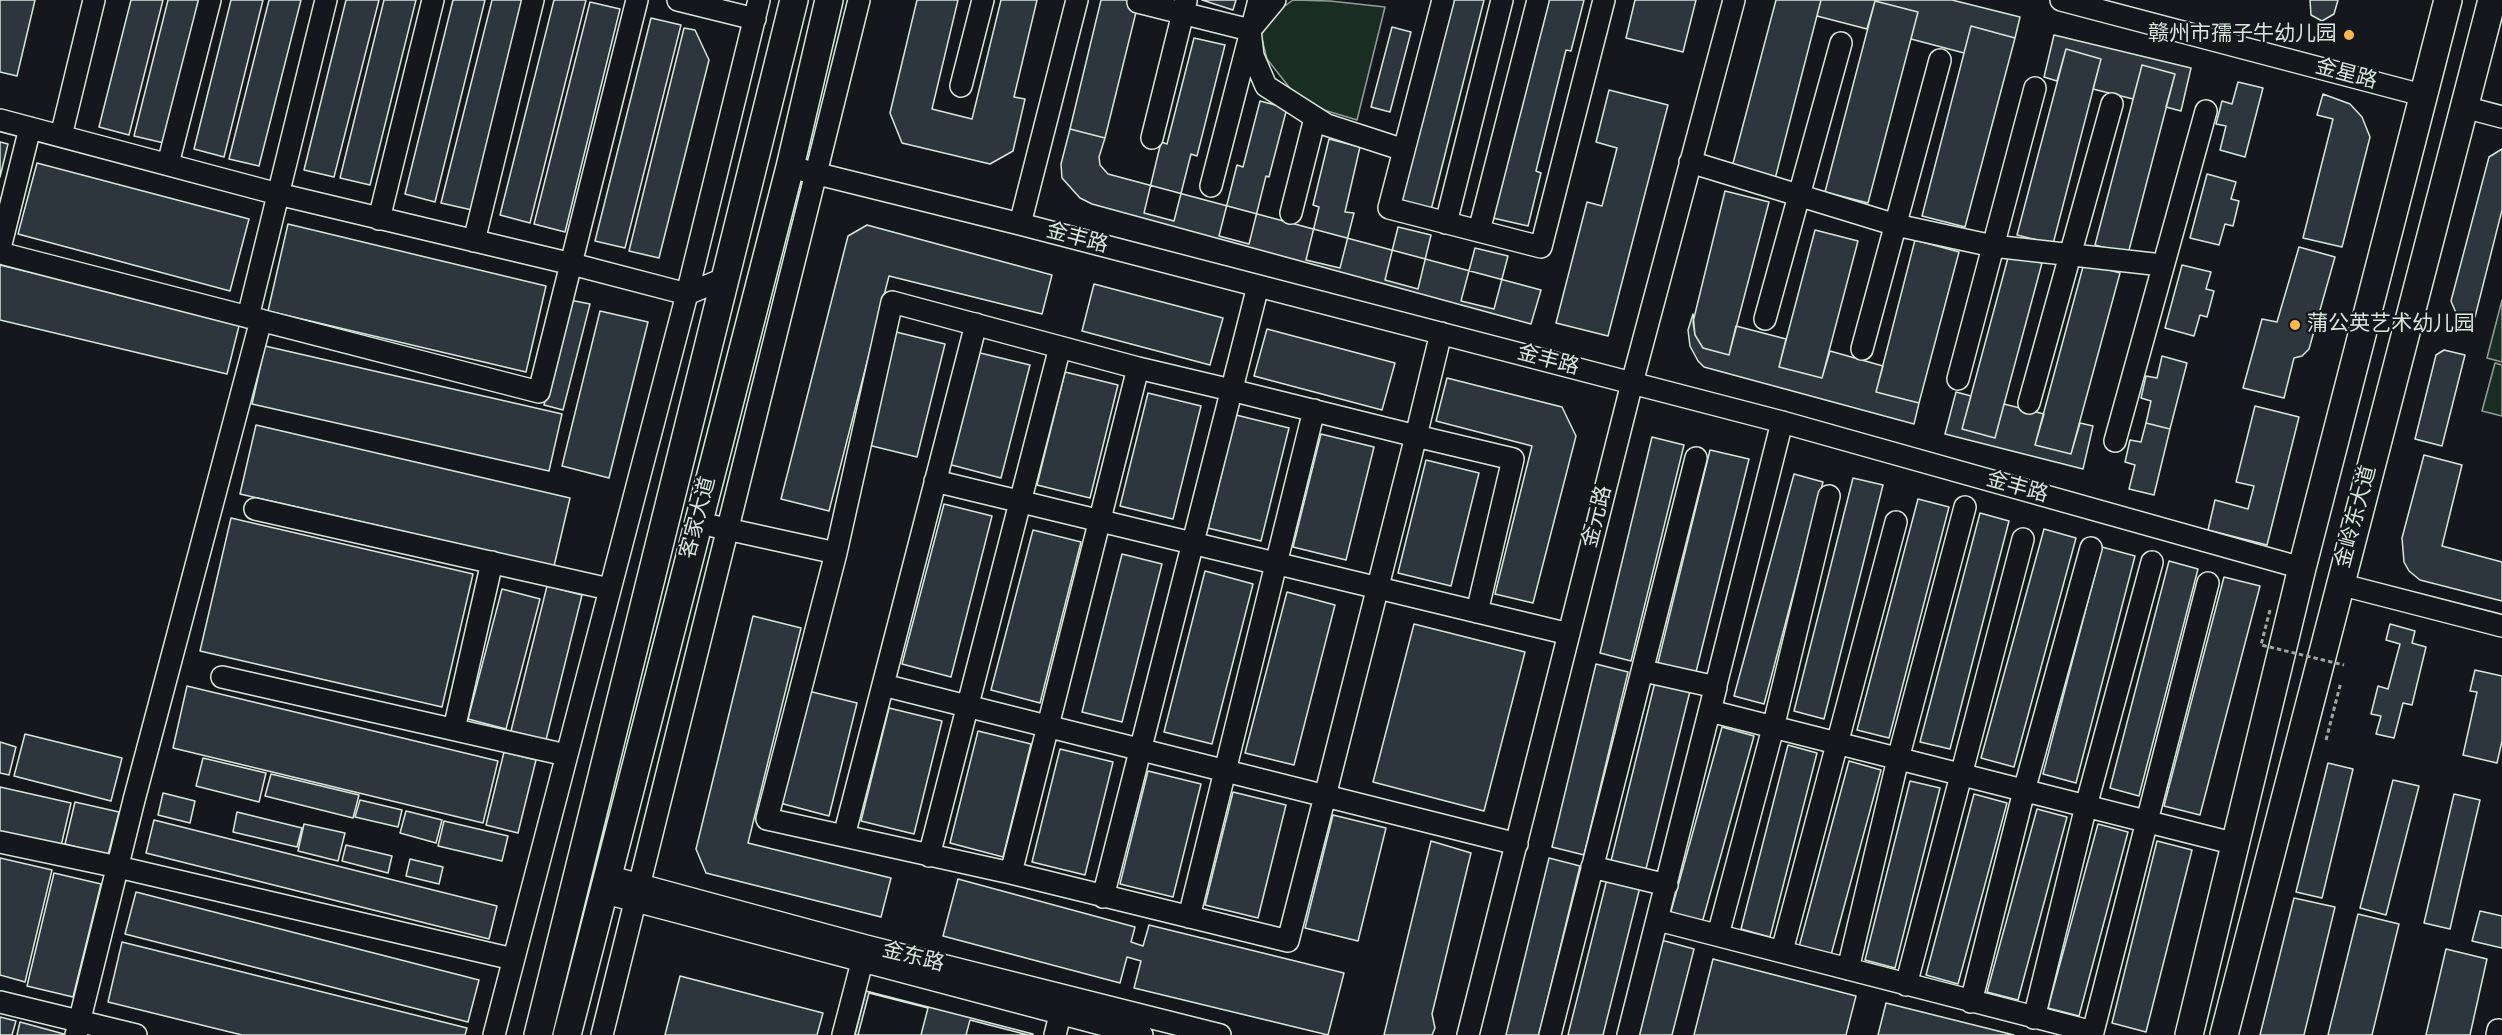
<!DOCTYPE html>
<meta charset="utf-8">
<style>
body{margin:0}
canvas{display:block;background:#14181c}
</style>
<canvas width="2502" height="1035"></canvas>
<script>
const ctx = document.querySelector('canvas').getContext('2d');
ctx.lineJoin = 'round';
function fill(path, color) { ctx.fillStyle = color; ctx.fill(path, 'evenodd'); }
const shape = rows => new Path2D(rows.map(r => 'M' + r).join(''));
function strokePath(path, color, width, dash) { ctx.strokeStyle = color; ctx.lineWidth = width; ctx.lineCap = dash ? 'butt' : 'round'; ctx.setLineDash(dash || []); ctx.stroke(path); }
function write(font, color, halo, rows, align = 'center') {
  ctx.font = font + ' Jost,"Noto Sans SC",sans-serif'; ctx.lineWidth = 4.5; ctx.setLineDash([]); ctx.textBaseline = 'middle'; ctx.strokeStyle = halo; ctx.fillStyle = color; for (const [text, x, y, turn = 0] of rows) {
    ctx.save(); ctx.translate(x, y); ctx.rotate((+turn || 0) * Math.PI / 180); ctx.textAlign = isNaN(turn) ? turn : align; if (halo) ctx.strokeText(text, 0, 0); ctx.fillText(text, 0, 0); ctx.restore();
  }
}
const green = shape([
 [1293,0,1330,1,1385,7,1357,120,1324,110,1293,92,1267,59,1261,35,1274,14,1293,0],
 [2502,300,2502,362,2487,358,2502,300],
 [2495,363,2502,365,2502,416,2482,411,2495,363]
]);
fill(green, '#1a2d24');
strokePath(green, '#939e99', 1.5);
const building = shape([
 [0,0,35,0,17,76,0,72,0,0],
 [131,0,163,0,129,135,99,127,131,0],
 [168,0,200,0,164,143,134,136,168,0],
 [231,0,263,0,224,157,194,149,231,0],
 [269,0,301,0,259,166,229,159,269,0],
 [346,0,379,0,334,177,304,170,346,0],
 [384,0,416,0,370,185,340,178,384,0],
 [453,0,485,0,435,202,405,194,453,0],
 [492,0,524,0,472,210,441,203,492,0],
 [554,0,586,0,530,223,500,215,554,0],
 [917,0,958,0,932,109,972,119,1001,0,1037,0,1014,97,1025,99,1013,151,990,164,902,143,890,113,917,0],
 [1101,0,1139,0,1105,138,1070,129,1101,0],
 [1202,0,1236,0,1233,10,1202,0],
 [1451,0,1484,0,1431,210,1400,202,1451,0],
 [1547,0,1584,0,1571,51,1566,50,1536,171,1541,173,1528,226,1493,218,1547,0],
 [1635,0,1696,0,1683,52,1626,38,1635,0],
 [1776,0,1821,0,1775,179,1732,167,1776,0],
 [1821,0,1952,0,2020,17,2015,38,1971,26,1964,53,1911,39,1918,12,1875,1,1867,29,1817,16,1821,0],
 [2310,0,2338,0,2334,14,2322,21,2311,15,2310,0],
 [1875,1,1918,12,1868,203,1825,192,1875,1],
 [590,2,620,9,565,232,534,224,590,2],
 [651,18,681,25,625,248,595,241,651,18],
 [1971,26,2015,38,1965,227,1922,216,1971,26],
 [1392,27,1411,32,1390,112,1371,107,1392,27],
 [684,28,695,30,709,60,659,258,629,251,684,28],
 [2054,35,2191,68,2181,111,2166,107,2175,74,2142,65,2133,99,2093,89,2101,59,2066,49,2057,81,2044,77,2054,35],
 [1194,38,1225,45,1197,156,1191,154,1174,221,1144,213,1161,142,1167,144,1194,38],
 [2066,49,2101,59,2053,244,2017,235,2066,49],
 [2142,65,2175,74,2128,254,2095,245,2142,65],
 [2238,82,2263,88,2245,157,2220,150,2226,126,2216,124,2222,101,2232,104,2238,82],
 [1609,90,1668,105,1608,336,1556,323,1587,202,1602,206,1617,148,1596,142,1609,90],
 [2323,94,2350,104,2362,117,2370,137,2342,247,2303,238,2333,119,2317,115,2323,94],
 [1260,101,1287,108,1269,177,1266,176,1249,244,1219,236,1237,165,1243,167,1260,101],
 [1070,129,1105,138,1099,157,1100,165,1108,174,1541,290,1531,324,1092,204,1080,198,1062,178,1061,164,1070,129],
 [1329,139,1360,147,1345,212,1354,213,1340,268,1306,260,1319,207,1313,205,1329,139],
 [0,142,8,144,0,177,0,142],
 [2502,149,2502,210,2475,317,2456,313,2451,301,2489,157,2502,149],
 [37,163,249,219,230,291,18,234,37,163],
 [2207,174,2236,182,2231,199,2239,201,2233,226,2225,224,2219,245,2190,238,2207,174],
 [1725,191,1769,202,1729,355,1703,348,1695,335,1693,322,1725,191],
 [288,224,546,286,526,372,268,311,288,224],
 [867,225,1052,275,1042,314,889,276,829,511,781,499,848,236,867,225],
 [1398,227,1431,235,1418,289,1385,280,1398,227],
 [1815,230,1858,241,1822,378,1779,367,1815,230],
 [1915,240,1959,252,1919,403,1876,392,1915,240],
 [2299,247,2335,257,2309,349,2302,356,2294,358,2284,398,2243,388,2262,319,2277,322,2299,247],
 [1475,248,1508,256,1494,309,1461,301,1475,248],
 [2009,254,2042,263,1995,438,1962,429,2009,254],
 [2084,263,2120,273,2071,454,2035,445,2084,263],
 [0,265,240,322,227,374,0,320,0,265],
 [2182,265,2211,272,2206,289,2214,291,2207,317,2200,315,2194,336,2165,328,2182,265],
 [1094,284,1223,318,1210,365,1082,331,1094,284],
 [570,300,590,304,563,410,544,405,570,300],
 [600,311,648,322,609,478,562,466,600,311],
 [1693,314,1695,335,1703,348,1729,355,1736,326,1786,339,1779,367,1822,378,1830,351,1883,366,1876,392,1919,403,1914,424,1704,367,1698,361,1690,346,1688,330,1693,314],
 [1267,329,1395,363,1382,410,1254,376,1267,329],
 [892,331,945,344,917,457,864,444,892,331],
 [265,346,562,414,549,471,252,404,265,346],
 [2444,350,2465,355,2442,446,2415,439,2436,355,2444,350],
 [976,352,1030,365,1001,478,948,464,976,352],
 [2162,356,2187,363,2170,429,2146,423,2151,401,2141,398,2146,376,2157,378,2162,356],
 [1065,372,1118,385,1090,498,1037,485,1065,372],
 [1447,378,1562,407,1576,436,1533,603,1495,594,1532,446,1436,421,1447,378],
 [1956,392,1971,396,1962,429,1995,438,2004,404,2044,414,2035,445,2071,454,2080,423,2093,426,2083,469,1945,434,1956,392],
 [1148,393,1201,406,1173,519,1120,506,1148,393],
 [2255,406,2299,417,2267,545,2208,530,2215,500,2248,509,2254,486,2236,482,2255,406],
 [1236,415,1289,428,1261,541,1208,528,1236,415],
 [2146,423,2170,429,2154,495,2129,489,2135,465,2125,462,2130,440,2141,442,2146,423],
 [256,425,570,498,554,566,240,494,256,425],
 [1321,434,1374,447,1346,560,1293,547,1321,434],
 [1652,437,1684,445,1631,661,1600,653,1652,437],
 [1710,450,1749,459,1695,676,1657,667,1710,450],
 [2424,455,2462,465,2442,546,2502,562,2502,601,2420,580,2409,571,2404,562,2402,538,2424,455],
 [1426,460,1479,473,1451,586,1398,573,1426,460],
 [1794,474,1823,482,1764,704,1734,696,1794,474],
 [1853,478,1883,485,1824,719,1794,711,1853,478],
 [1918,499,1949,507,1889,738,1857,730,1918,499],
 [944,504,992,516,951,677,902,664,944,504],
 [1980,513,2009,521,1950,749,1920,742,1980,513],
 [231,518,473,574,442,707,200,651,231,518],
 [2044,529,2076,538,2014,767,1981,758,2044,529],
 [1033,530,1081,542,1040,703,991,690,1033,530],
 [2102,547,2135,556,2076,783,2043,774,2102,547],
 [1122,554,1162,564,1122,722,1082,712,1122,554],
 [2169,561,2198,569,2139,796,2110,788,2169,561],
 [1205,571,1253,584,1212,744,1164,732,1205,571],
 [2224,577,2260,586,2200,815,2164,806,2224,577],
 [547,586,582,595,546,740,511,731,547,586],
 [502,589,540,599,506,729,468,719,502,589],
 [1287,592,1335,605,1294,765,1245,753,1287,592],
 [753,616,801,628,748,843,891,878,881,917,706,873,696,849,753,616],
 [1414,624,1525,652,1484,811,1373,782,1414,624],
 [2390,624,2415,631,2412,643,2426,647,2412,705,2403,703,2394,738,2376,734,2381,716,2371,714,2378,686,2388,689,2400,644,2386,640,2390,624],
 [1596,664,1628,672,1584,855,1552,847,1596,664],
 [2475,670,2502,676,2502,741,2497,763,2463,755,2477,692,2470,691,2475,670],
 [1655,682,1690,691,1645,873,1610,865,1655,682],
 [187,686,498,761,483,823,173,748,187,686],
 [804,690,857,703,829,816,776,802,804,690],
 [889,708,942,721,914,834,861,821,889,708],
 [1722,727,1754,736,1702,923,1670,915,1722,727],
 [978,731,1031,744,1003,857,950,843,978,731],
 [25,734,122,758,111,801,14,776,25,734],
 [0,742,16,747,9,775,0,773,0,742],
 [1788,745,1817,753,1770,937,1741,929,1788,745],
 [1060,749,1113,762,1085,875,1032,862,1060,749],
 [504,752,536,760,518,833,486,825,504,752],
 [203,758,266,773,259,802,196,786,203,758],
 [1849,761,1881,770,1831,955,1799,947,1849,761],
 [2328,763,2353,769,2322,898,2296,892,2328,763],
 [1148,771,1201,784,1173,897,1120,884,1148,771],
 [271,774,359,795,353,818,265,796,271,774],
 [2393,780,2419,786,2386,915,2360,908,2393,780],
 [1910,781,1940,788,1895,968,1865,960,1910,781],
 [0,787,71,803,61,846,0,832,0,787],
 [1233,792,1286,805,1258,918,1205,905,1233,792],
 [163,793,195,801,190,823,158,815,163,793],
 [1974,794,2007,803,1958,984,1926,975,1974,794],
 [2454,794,2480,800,2450,929,2424,923,2454,794],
 [360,800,402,810,398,827,355,817,360,800],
 [75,802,119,812,108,855,65,844,75,802],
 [2037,809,2067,817,2018,1000,1987,992,2037,809],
 [406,811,442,820,436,843,400,833,406,811],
 [237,812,302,828,297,847,233,832,237,812],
 [1333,815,1386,828,1358,941,1305,928,1333,815],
 [154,820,497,906,489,939,146,853,154,820],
 [444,821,508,836,502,861,438,846,444,821],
 [304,824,345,833,338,861,298,851,304,824],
 [2098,824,2128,832,2079,1016,2048,1008,2098,824],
 [1431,841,1471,853,1432,1014,1435,1028,1432,1035,1384,1035,1431,841],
 [2157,841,2192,850,2146,1032,2112,1023,2157,841],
 [346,845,392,856,388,873,342,861,346,845],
 [0,858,52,870,25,982,0,975,0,858],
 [1549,858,1580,866,1539,1035,1506,1035,1549,858],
 [410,859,443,867,439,884,406,876,410,859],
 [54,873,101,884,73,997,27,986,54,873],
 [1608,875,1641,883,1603,1035,1568,1035,1608,875],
 [958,879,1135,927,1131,942,1143,946,1149,925,1344,973,1328,1035,1134,988,1141,961,1127,957,1120,983,943,936,958,879],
 [136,892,479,980,468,1022,125,934,136,892],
 [2294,898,2335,907,2304,1035,2260,1035,2294,898],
 [2480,911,2502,916,2502,948,2472,941,2480,911],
 [2358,914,2399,924,2372,1035,2328,1035,2358,914],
 [1661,940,1694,949,1672,1035,1637,1035,1661,940],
 [122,942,467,1028,465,1035,242,1035,108,1002,122,942],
 [2446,949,2487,959,2470,1035,2426,1035,2446,949],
 [1713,959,1856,996,1846,1035,1694,1035,1713,959],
 [680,976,823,1013,817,1035,665,1035,680,976],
 [866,991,1033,1034,1032,1035,855,1035,866,991],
 [869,993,928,1008,921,1035,858,1035,869,993],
 [1886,1003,2014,1035,1878,1035,1886,1003],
 [0,1017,16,1021,12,1035,0,1035,0,1017],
 [970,1020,1028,1035,966,1035,970,1020],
 [20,1022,64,1034,64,1035,17,1035,20,1022]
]);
fill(building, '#2c363c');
strokePath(building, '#d8e6dc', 1.5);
const minor = shape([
 [678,0,755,19],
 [1443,0,1389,208,1541,247,1604,0],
 [2061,0,2422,95],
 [1138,2,1250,30,1275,0],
 [1250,30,1253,56,1266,86,1327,125,1404,150],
 [961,86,983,0],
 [2464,107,2502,117],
 [0,120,278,194,572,264,687,294,726,278],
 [61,136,94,0],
 [1152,138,1186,1],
 [1690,162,1896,225,1993,246,2162,265],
 [168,164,210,0],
 [790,167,1020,224,1782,422,2302,568],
 [1211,186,1259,0],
 [1291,213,1315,118],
 [379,219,433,0],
 [1446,223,1502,0],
 [1020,224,1077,0],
 [1479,231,1538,0],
 [474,241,533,0],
 [0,248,30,128],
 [0,253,539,392,637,0],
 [248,317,326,0],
 [1765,319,1841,43],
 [1441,333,1416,436,1325,796,1288,941,1011,873,767,819,836,553,892,302,1138,368,1231,390,1416,436,1513,459,1477,612],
 [1862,349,1940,60],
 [1958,379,2035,88],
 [2029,403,2112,104],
 [2115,441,2206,111],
 [935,481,1569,634],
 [255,509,609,589],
 [713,526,836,553],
 [2339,584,2502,626],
 [1644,671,1716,687,1710,711,2236,844],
 [222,677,566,755],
 [883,685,1517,844],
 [454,729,492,562],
 [844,836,976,324],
 [0,842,118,867,513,959],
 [929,856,1060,347],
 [1592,867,1667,885],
 [1011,873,1138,368],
 [607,876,866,946,1220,1035],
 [602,892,1142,1035],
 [1103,897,1258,286],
 [1189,917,1314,410],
 [1658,920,2093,1032,2208,583],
 [1718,935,1773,728,1829,496],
 [1782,951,1896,522],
 [1848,969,1898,759,1965,507],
 [1906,985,2023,539],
 [0,1002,136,1035],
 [1971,1002,2024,791,2091,548],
 [2034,1018,2086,806,2152,562],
 [76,1035,134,800,261,320],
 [494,1035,687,294,759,0],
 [602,1035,859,0],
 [843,1035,862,962],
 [1055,1035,1060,1015],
 [1468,1035,1632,383,1734,0],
 [1550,1035,1696,458],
 [1628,1035,1782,422],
 [2497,1035,2498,1030,2502,1031]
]);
const major = shape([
 [538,1035,794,0],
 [567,1035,790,167,829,0],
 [2189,1035,2302,568,2448,0],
 [2224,1035,2492,0]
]);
strokePath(minor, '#d8e6dc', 24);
strokePath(major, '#d8e6dc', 30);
strokePath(shape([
 [2326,740,2341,682]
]), '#9da8a2', 3, [4.5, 3]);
strokePath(minor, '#14181c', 21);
strokePath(major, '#14181c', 27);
strokePath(shape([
 [2270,610,2261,645,2344,665]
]), '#9da8a2', 3, [4.5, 3]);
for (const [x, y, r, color] of [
 [2349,35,6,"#ffb74d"],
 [2295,325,6,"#ffb74d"]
]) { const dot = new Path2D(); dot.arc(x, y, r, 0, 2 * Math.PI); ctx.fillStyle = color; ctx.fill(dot); strokePath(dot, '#14181c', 2); }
write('21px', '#d8e6dc', '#14181c', [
 ["赣州市孺子牛幼儿园",2337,35],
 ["蒲公英艺术幼儿园",2307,325,"left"]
], 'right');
write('21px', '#d8e6dc', '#14181c', [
 ["金星路",2346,75,15],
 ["金丰路",1077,239,15],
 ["金丰路",1548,361,15],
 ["金丰路",2017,488,16],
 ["金元路",1598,517,-76],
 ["金岭东大道",2357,517,-75],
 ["客家大道",699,518,-75],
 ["金东路",913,958,14]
]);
</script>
